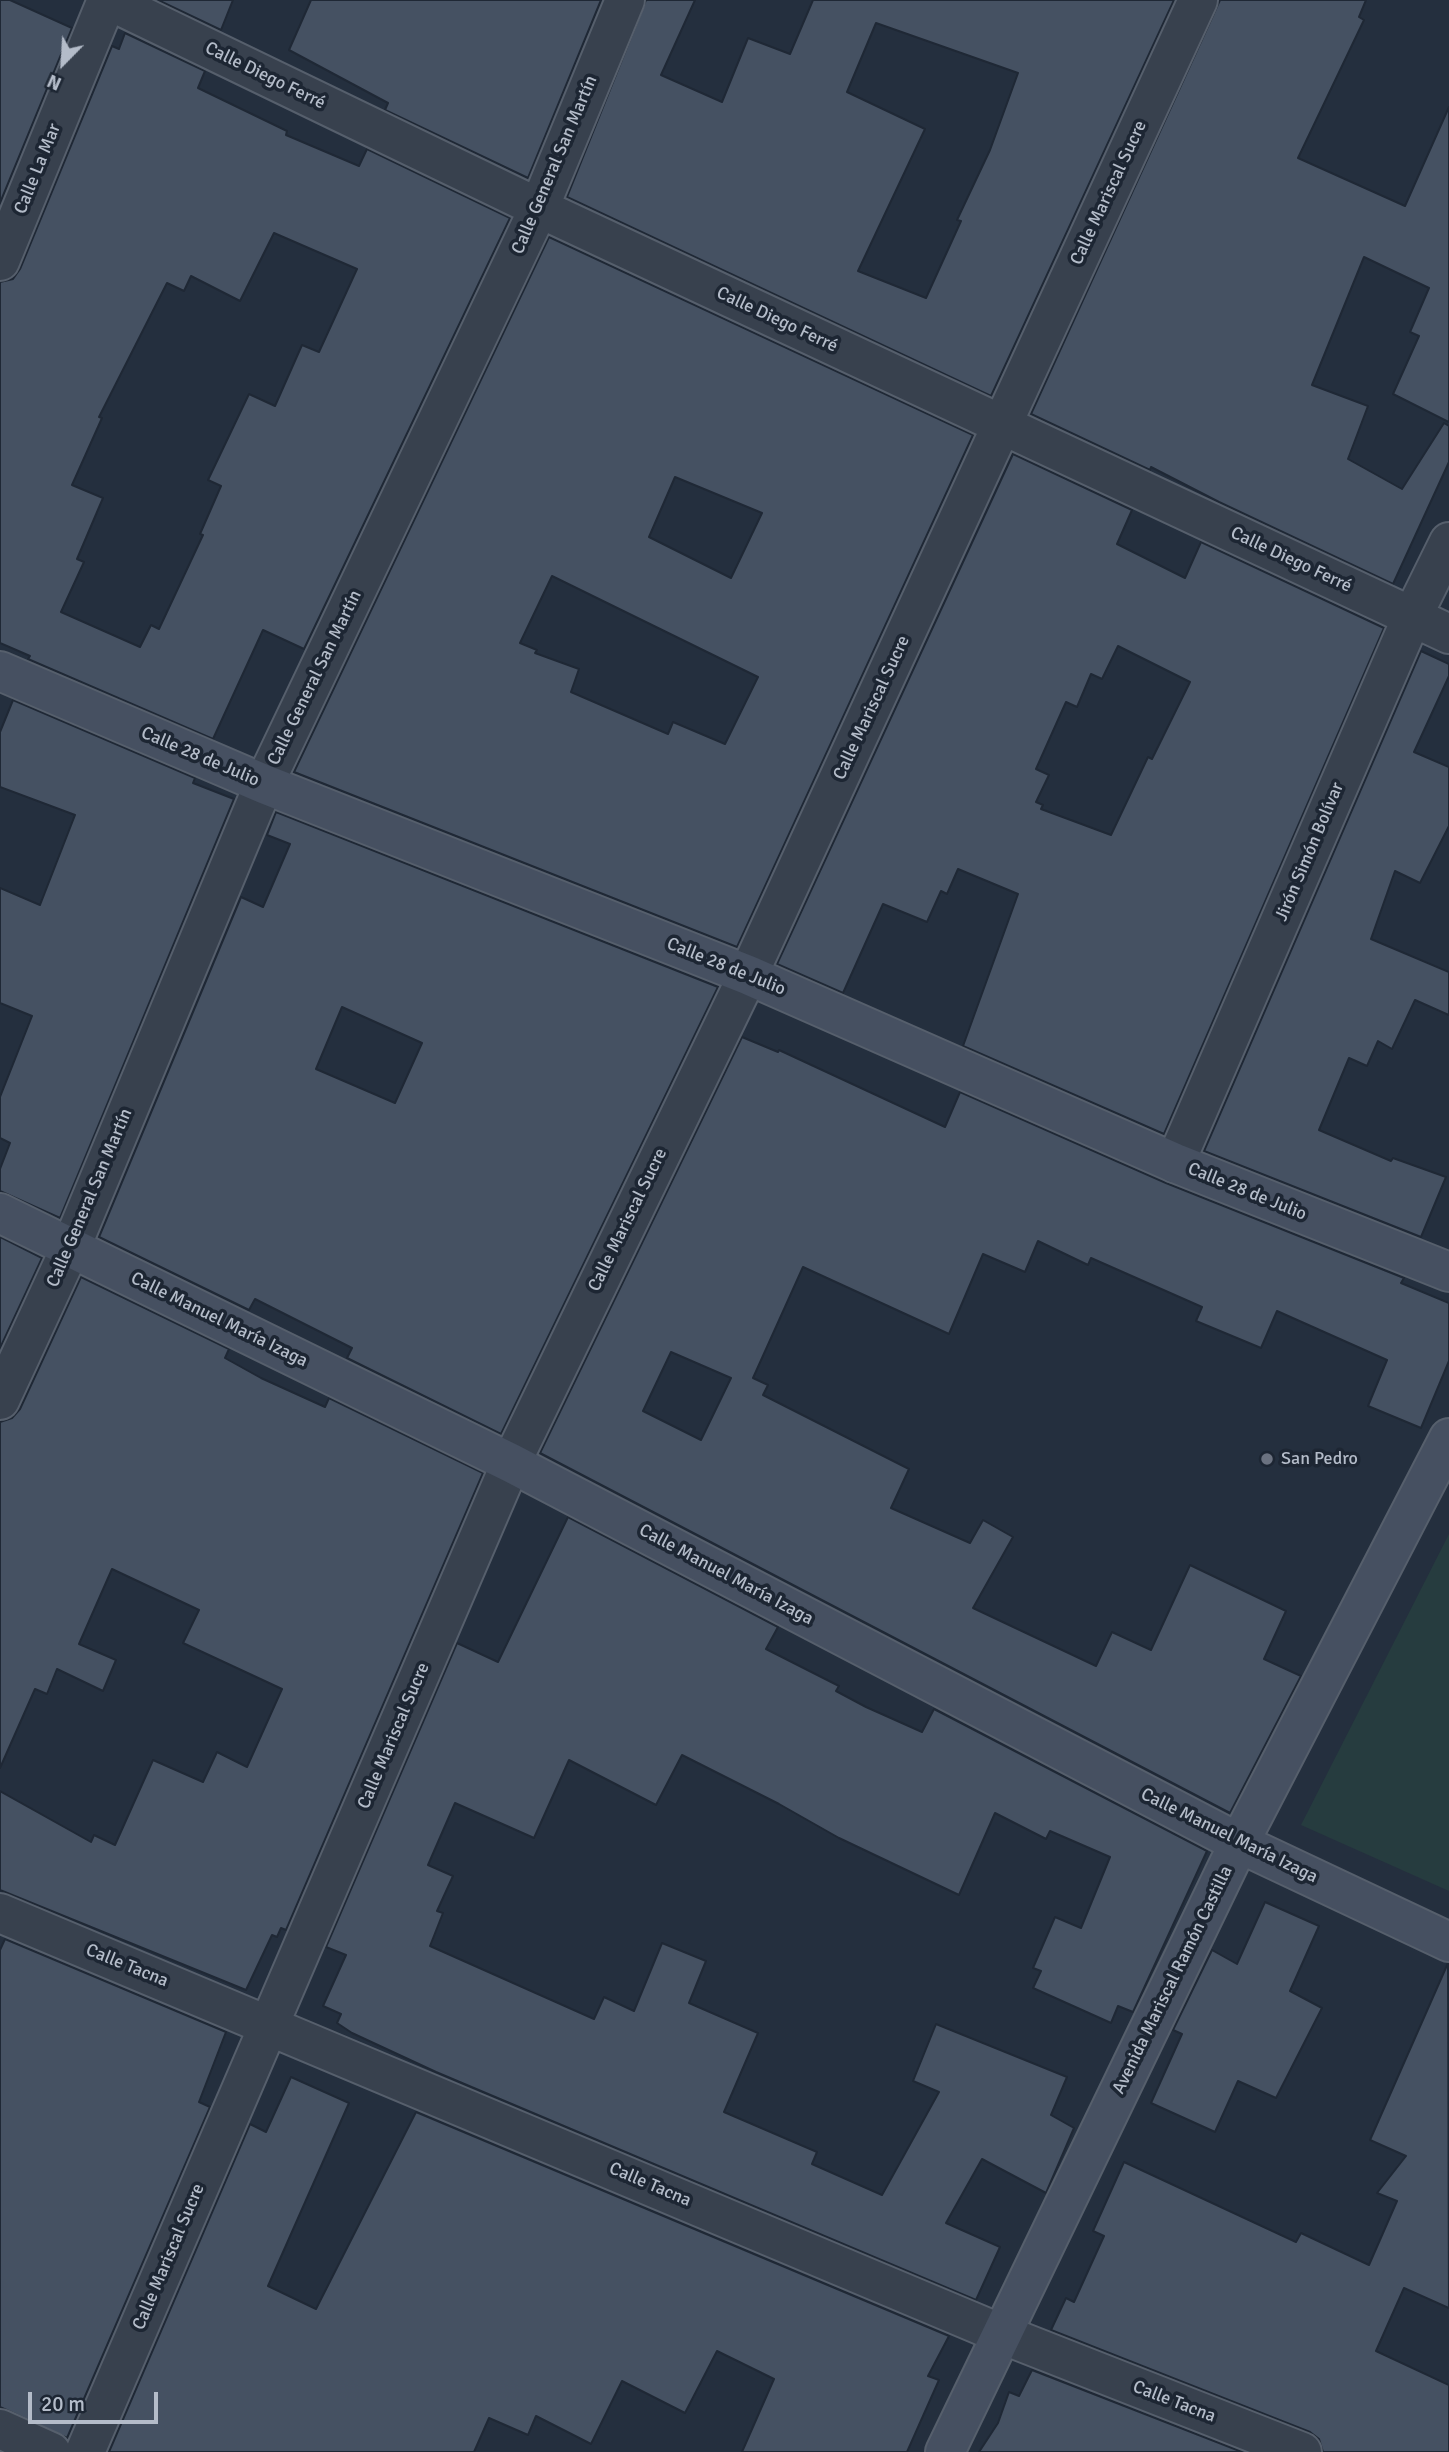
<!DOCTYPE html>
<meta charset="utf-8">
<style>
body{margin:0}
#map{position:relative;width:1449px;height:2452px;overflow:hidden;background:#242f3e;font-family:Signika,sans-serif}
canvas{display:block}
.north{position:absolute;left:28px;top:28px;width:70px;height:70px;-webkit-text-stroke:5px #1d2633;paint-order:stroke;rotate:204deg;font-size:19px;font-weight:700;line-height:28px;text-align:center;color:#b4bcc9}
.north::after{content:'';display:block;margin:auto;width:24px;height:32px;background:#b4bcc9;clip-path:polygon(50% 0,100% 100%,50% 72%,0 100%)}
.scale{position:absolute;left:28px;top:2392px;width:130px;height:32px;box-sizing:border-box;border:4px solid #b4bcc9;border-top:0;padding-left:9px;font-size:21px;line-height:24px;white-space:nowrap;color:#b4bcc9;-webkit-text-stroke:5px #1d2633;paint-order:stroke}
</style>
<div id="map">
<canvas width="1449" height="2452"></canvas>
<div class="north">N</div>
<div class="scale">20 m</div>
</div>
<script>
const ctx = document.querySelector('canvas').getContext('2d');
ctx.lineJoin = 'round';
function fill(path, color) { ctx.fillStyle = color; ctx.fill(path, 'evenodd'); }
const shape = rows => new Path2D(rows.map(r => 'M' + r).join(''));
function strokePath(path, color, width, dash) { ctx.strokeStyle = color; ctx.lineWidth = width; ctx.lineCap = dash ? 'butt' : 'round'; ctx.setLineDash(dash || []); ctx.stroke(path); }
function write(font, color, halo, rows, align = 'center') {
  ctx.font = font + ' Signika,sans-serif'; ctx.lineWidth = 7; ctx.setLineDash([]); ctx.textBaseline = 'middle'; ctx.strokeStyle = halo; ctx.fillStyle = color; for (const [text, x, y, turn = 0] of rows) {
    ctx.save(); ctx.translate(x, y); ctx.rotate((+turn || 0) * Math.PI / 180); ctx.textAlign = isNaN(turn) ? turn : align; if (halo) ctx.strokeText(text, 0, 0); ctx.fillText(text, 0, 0); ctx.restore();
  }
}
fill(shape([
 [1449,1534,1449,1891,1301,1825]
]), '#263c3f');
const building = shape([
 [0,0,10,0,72,28,0,203,0,0],
 [158,0,233,0,221,30,158,0],
 [311,0,601,0,528,178,385,110,388,103,289,50,311,0],
 [646,0,695,0,661,75,722,102,748,38,790,54,813,0,1174,0,991,396,567,197,646,0],
 [876,23,1018,73,990,150,957,220,961,221,926,298,858,271,925,129,847,92,876,23],
 [1220,0,1366,0,1359,17,1364,20,1298,158,1405,206,1449,107,1449,422,1393,394,1419,336,1410,332,1429,288,1364,257,1312,385,1368,406,1348,459,1402,489,1444,423,1449,426,1449,462,1393,584,1219,502,1151,467,1150,470,1031,414,1220,0],
 [125,33,205,71,198,88,287,131,286,135,359,166,367,149,510,218,304,649,263,630,213,739,28,659,30,656,0,643,0,282,13,279,20,269,112,46,119,49,125,33],
 [274,233,357,269,319,352,302,345,275,406,249,394,208,480,221,486,200,534,203,535,159,629,151,625,140,647,61,612,84,562,77,559,103,498,72,485,102,418,99,417,167,283,184,291,191,276,240,301,274,233],
 [549,237,973,435,737,947,294,772,549,237],
 [675,477,762,513,731,578,649,537,675,477],
 [552,576,758,677,725,744,673,722,668,734,571,692,579,669,535,653,537,650,520,643,552,576],
 [1013,454,1132,510,1117,544,1185,578,1201,542,1384,628,1164,1134,963,1046,1018,894,958,869,947,894,941,891,927,922,883,904,843,993,777,964,1013,454],
 [1118,646,1190,682,1152,759,1148,757,1111,835,1041,809,1043,805,1036,802,1049,775,1036,769,1066,702,1077,707,1091,674,1102,679,1118,646],
 [1421,651,1449,664,1449,676,1414,752,1449,767,1449,826,1420,883,1395,871,1371,939,1449,972,1449,1015,1415,1000,1392,1049,1378,1041,1367,1066,1349,1058,1319,1130,1391,1161,1393,1158,1446,1177,1421,1237,1204,1151,1421,651],
 [13,700,195,778,193,783,234,799,60,1218,0,1191,0,1169,10,1143,0,1138,0,1097,32,1016,0,1003,0,888,40,905,75,815,0,787,0,732,13,700],
 [276,812,718,987,501,1434,347,1358,352,1348,255,1299,249,1310,99,1237,241,897,263,907,290,844,267,835,276,812],
 [342,1007,422,1043,395,1103,316,1069,342,1007],
 [742,1037,778,1052,779,1050,945,1127,960,1092,1166,1183,1404,1278,1401,1283,1449,1303,1449,1361,1421,1428,1368,1406,1387,1360,1277,1311,1261,1348,1196,1321,1202,1307,1091,1258,1088,1265,1038,1241,1025,1272,983,1254,949,1334,803,1267,753,1378,768,1385,763,1395,909,1469,891,1508,970,1543,983,1520,1013,1537,973,1608,1096,1666,1112,1632,1151,1650,1190,1565,1286,1611,1264,1659,1301,1676,1230,1813,540,1453,742,1037],
 [671,1352,731,1378,701,1440,643,1411,671,1352],
 [0,1237,42,1258,0,1348,0,1237],
 [81,1277,229,1349,225,1358,261,1378,325,1407,329,1398,483,1473,286,1930,281,1928,277,1937,272,1935,246,1990,0,1890,0,1791,91,1842,94,1835,115,1845,153,1760,203,1782,217,1752,247,1767,282,1689,183,1643,199,1610,112,1569,79,1644,116,1660,103,1691,57,1669,47,1694,35,1689,0,1768,0,1422,12,1418,20,1409,81,1277],
 [568,1517,778,1627,766,1649,839,1686,836,1691,866,1707,922,1732,934,1709,1207,1851,1133,2012,1118,2006,1111,2023,1033,1988,1041,1971,1033,1968,1055,1917,1081,1928,1110,1857,1050,1831,1046,1839,995,1813,959,1895,839,1838,779,1804,682,1755,656,1805,569,1760,534,1838,455,1803,428,1865,453,1876,437,1911,443,1913,430,1946,594,2019,604,1997,634,2011,662,1943,706,1961,689,2003,758,2033,724,2112,817,2152,812,2164,882,2195,939,2092,913,2081,936,2024,1067,2077,1051,2115,1074,2128,1046,2193,982,2159,946,2223,1000,2247,976,2300,436,2072,352,2033,337,2023,341,2014,323,2006,346,1955,326,1947,457,1643,498,1662,568,1517],
 [1265,1902,1319,1926,1290,1991,1322,2008,1276,2098,1238,2081,1215,2132,1151,2103,1182,2034,1173,2030,1212,1950,1237,1964,1265,1902],
 [5,1939,226,2032,199,2102,210,2107,67,2438,0,2407,0,1950,5,1939],
 [1448,1963,1449,2308,1404,2288,1376,2351,1449,2385,1449,2452,1323,2452,1319,2439,1310,2432,1051,2330,1066,2298,1074,2302,1104,2236,1093,2231,1124,2162,1296,2242,1301,2233,1369,2265,1397,2201,1377,2193,1406,2156,1370,2140,1448,1963],
 [291,2077,349,2103,268,2286,316,2309,416,2112,949,2336,928,2376,939,2380,907,2452,742,2452,774,2379,717,2351,685,2413,622,2381,591,2444,536,2416,528,2435,489,2418,474,2452,109,2452,250,2124,266,2132,291,2077],
 [1032,2370,1242,2452,979,2452,998,2423,1009,2392,1019,2396,1032,2370]
]);
fill(building, '#455162');
strokePath(building, '#1f2835', 2);
const street = shape([
 [108,0,539,208,1449,634],
 [0,261,107,0],
 [1175,1163,1412,617,1449,542],
 [0,1400,71,1247,264,784,539,208,625,0],
 [0,1913,1004,2335,1302,2452],
 [0,2429,51,2452],
 [85,2452,511,1463,748,975,1198,0]
]);
const secondary = shape([
 [0,671,264,784,748,975,1175,1163,1449,1272],
 [0,1213,511,1463,1239,1843,1449,1942],
 [945,2452,1239,1843,1449,1438]
]);
strokePath(street, '#565f6c', 42);
strokePath(secondary, '#565f6c', 42);
strokePath(street, '#38414e', 38);
strokePath(secondary, '#465061', 38);
for (const [x, y, r, color] of [
 [1267,1459,7,"#6b7280"]
]) { const dot = new Path2D(); dot.arc(x, y, r, 0, 2 * Math.PI); ctx.fillStyle = color; ctx.fill(dot); strokePath(dot, '#1d2633', 2.5); }
write('18px', '#b4bcc9', '#1d2633', [
 ["Calle Diego Ferré",265,76,26],
 ["Calle General San Martín",555,165,-67],
 ["Calle La Mar",38,169,-68],
 ["Calle Mariscal Sucre",1109,193,-65],
 ["Calle Diego Ferré",777,320,25],
 ["Calle Diego Ferré",1291,560,25],
 ["Calle General San Martín",315,678,-64],
 ["Calle Mariscal Sucre",872,708,-65],
 ["Calle 28 de Julio",200,757,23],
 ["Jirón Simón Bolívar",1310,852,-67],
 ["Calle 28 de Julio",726,967,22],
 ["Calle 28 de Julio",1247,1192,22],
 ["Calle General San Martín",90,1198,-67],
 ["Calle Mariscal Sucre",628,1220,-64],
 ["Calle Manuel María Izaga",219,1320,26],
 ["Calle Manuel María Izaga",726,1575,28],
 ["Calle Mariscal Sucre",394,1736,-67],
 ["Calle Manuel María Izaga",1229,1836,26],
 ["Calle Tacna",127,1966,22],
 ["Avenida Mariscal Ramón Castilla",1173,1980,-64],
 ["Calle Tacna",650,2185,23],
 ["Calle Mariscal Sucre",169,2257,-67],
 ["Calle Tacna",1174,2402,21]
]);
write('18px', '#b4bcc9', '#1d2633', [
 ["San Pedro",1281,1459]
], 'left');
</script>
